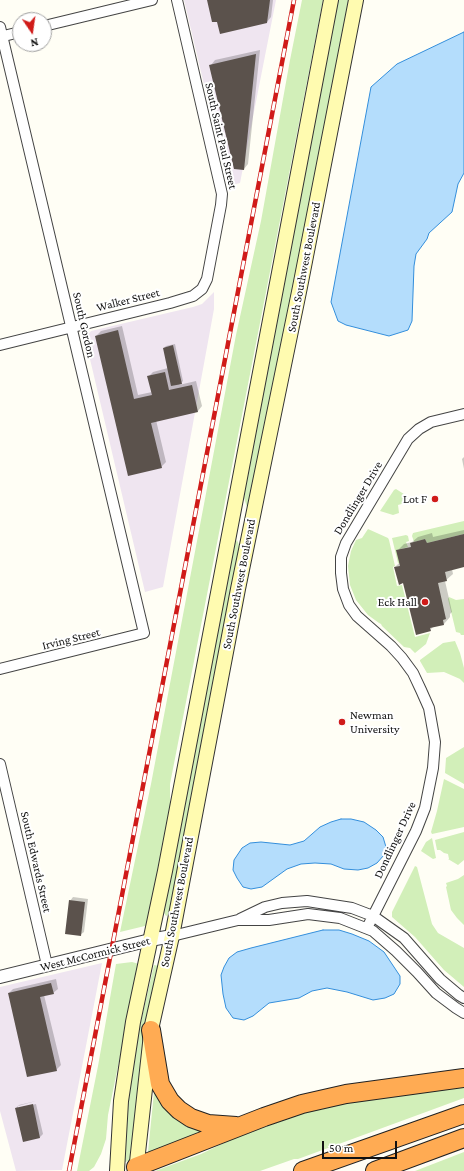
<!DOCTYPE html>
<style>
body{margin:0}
#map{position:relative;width:464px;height:1171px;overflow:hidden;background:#fffef5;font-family:"Crimson Pro",serif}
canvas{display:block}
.north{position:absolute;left:12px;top:12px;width:40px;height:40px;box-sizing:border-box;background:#fff;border:1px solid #a0a0a0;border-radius:50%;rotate:167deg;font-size:11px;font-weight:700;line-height:16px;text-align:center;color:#111}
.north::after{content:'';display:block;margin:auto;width:14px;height:18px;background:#d01b19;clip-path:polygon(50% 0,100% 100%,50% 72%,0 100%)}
.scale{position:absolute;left:322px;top:1141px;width:75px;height:18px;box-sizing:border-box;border:2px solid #111;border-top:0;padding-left:5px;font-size:12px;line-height:14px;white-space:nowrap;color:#111;-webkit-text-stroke:3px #fff;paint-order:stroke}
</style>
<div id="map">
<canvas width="464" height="1171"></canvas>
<div class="north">N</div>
<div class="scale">50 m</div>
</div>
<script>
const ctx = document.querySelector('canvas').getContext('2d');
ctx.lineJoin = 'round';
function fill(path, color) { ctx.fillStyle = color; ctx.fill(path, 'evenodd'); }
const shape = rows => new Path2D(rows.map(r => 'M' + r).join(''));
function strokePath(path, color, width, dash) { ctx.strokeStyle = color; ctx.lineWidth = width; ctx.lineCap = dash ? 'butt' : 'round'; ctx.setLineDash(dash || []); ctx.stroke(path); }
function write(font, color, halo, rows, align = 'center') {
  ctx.font = font + ' "Crimson Pro",serif'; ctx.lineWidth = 4; ctx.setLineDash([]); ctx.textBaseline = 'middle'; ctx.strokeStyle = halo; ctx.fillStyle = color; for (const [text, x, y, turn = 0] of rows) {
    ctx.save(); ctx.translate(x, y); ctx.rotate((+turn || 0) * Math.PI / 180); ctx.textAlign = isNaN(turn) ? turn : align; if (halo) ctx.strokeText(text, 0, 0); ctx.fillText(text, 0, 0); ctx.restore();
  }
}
fill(shape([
 [184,0,276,0,240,183,228,186],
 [214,292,214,309,163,587,145,592,85,338,91,331,193,307,202,304],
 [102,963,62,1170,16,1171,0,1111,0,987]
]), '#efe5f0');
fill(shape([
 [302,0,323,0,170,784,170,809,153,895,149,925,120,932,151,784,236,335,261,221,290,60],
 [338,0,351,0,249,506,247,507,243,495],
 [396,489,407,496,408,502,398,505,399,513,393,515,380,511,394,490],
 [464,521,464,534,427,543,425,539,414,542,412,536,413,533],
 [368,529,388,538,389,540,395,566,393,567,397,586,402,585,415,637,430,633,426,644,415,653,410,648,404,647,382,626,381,624,379,623,368,615,356,600,350,585,348,566,351,551,356,540,362,538],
 [406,535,408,536,409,541,406,542,408,547,397,550,400,563,398,563,392,538],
 [237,540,241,550,170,914,166,916,163,911,232,548],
 [449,597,456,600,464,599,464,635,461,635,460,633,456,632,448,599],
 [455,641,460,653,464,668,464,683,460,679,444,672,427,673,420,661,420,660,443,643],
 [464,747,464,784,445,773,446,758],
 [444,779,464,789,464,827,432,834,431,832,437,811],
 [464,832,464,860,458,865,448,859,449,859,448,854,444,853,440,850,437,850,435,840],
 [432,838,436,858,433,859,421,851,426,842],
 [415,866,417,867,432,924,438,933,464,948,464,987,444,970,415,937,392,917,392,912],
 [464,875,464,925,457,918,451,910,446,887,447,886,446,883,458,879],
 [132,962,139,964,108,1115,106,1139,101,1154,94,1167,89,1171,77,1171,98,1066,116,964],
 [154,965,159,966,133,1159,123,1163,130,1069],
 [464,1083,464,1098,298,1159,294,1159,260,1171,155,1171,201,1154,257,1127,308,1108],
 [154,1092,201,1130,204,1134,150,1154,148,1152],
 [464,1152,464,1171,415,1171]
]), '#d2efb9');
const water = shape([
 [464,32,464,173,458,184,452,212,429,233,427,239,416,254,414,266,412,321,408,330,389,336,346,325,338,321,331,302,371,87,397,64,464,32],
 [341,819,351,819,364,822,376,830,383,837,386,847,384,855,377,863,368,868,358,870,344,869,331,864,315,863,301,864,287,869,262,887,251,889,243,887,237,878,233,870,234,860,242,848,250,843,261,842,290,845,304,841,320,827,331,822,341,819],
 [323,930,339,930,352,934,369,941,384,952,400,976,400,984,394,994,385,998,373,1000,347,992,327,988,312,991,299,998,269,1003,253,1016,244,1020,233,1018,226,1008,223,994,221,975,224,967,229,958,237,952,251,948,323,930]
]);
fill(water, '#b4ddfc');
strokePath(water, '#338edb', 1);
fill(shape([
 [208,0,273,0,271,17,267,22,217,21],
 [260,50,248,164,244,169,211,65,215,60],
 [122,326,138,395,152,392,148,377,153,372,168,368,164,348,166,346,175,344,183,381,179,385,196,381,202,406,198,411,156,420,166,462,161,467,96,336,101,331],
 [464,457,464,469,462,459],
 [464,530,464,566,452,569,453,574,445,581,452,612,450,614,450,617,444,624,434,626,430,630,395,567,400,562,398,550,404,544,412,542,418,537,432,533,433,537],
 [73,897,88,899,84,932,80,935,70,901],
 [56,979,58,989,53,993,44,995,61,1065,56,1070,9,993,13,989],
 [36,1101,18,1106,18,1108,36,1104,43,1134,40,1137,23,1141,16,1108,19,1105]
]), '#0003');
fill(shape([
 [207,0,270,0,267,23,220,34,217,22,212,22],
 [256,54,244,170,234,169,209,65],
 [118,330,134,399,152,395,147,376,165,372,169,390,192,385,198,412,151,423,162,468,128,476,95,336],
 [173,345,182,384,171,386,163,348],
 [464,534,464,567,445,572,447,581,438,583,446,619,443,620,444,625,430,628,431,631,416,635,403,583,399,585,394,567,400,566,396,550,411,547,410,543,425,539,427,543],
 [69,900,85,902,81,936,65,934],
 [51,983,54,994,40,997,57,1071,27,1077,8,993],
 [33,1104,40,1138,23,1142,15,1108]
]), '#5b524c');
const minor = shape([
 [44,26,152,0],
 [0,27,144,633,0,669],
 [0,37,20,32],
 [0,345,170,303,193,296,202,289,207,279,221,205,222,194,177,0],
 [0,764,47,965],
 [240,919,265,907,282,903,307,901,352,908,373,916,404,938,440,979,459,995,464,998],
 [367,928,416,831,425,808,433,768,435,742,429,708,421,690,413,673,402,658,391,646,357,616,349,605,343,589,341,573,341,557,346,543,408,439,419,429,431,422,464,414],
 [172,936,238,920,269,920,308,914,340,918,373,931,396,951,417,972,436,993,456,1008,464,1013]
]);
const tertiary = shape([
 [0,977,150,940,172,936]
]);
const secondary = shape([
 [117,1171,121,1101,133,1022,165,871,331,0],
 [136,1171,152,1025,172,936,238,589,300,287,356,0]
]);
const motorway = shape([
 [151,1030,160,1084,170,1101,179,1110,191,1118,208,1124,236,1126],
 [136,1167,264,1117,302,1104,346,1094,464,1078],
 [303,1171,464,1114],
 [375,1171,464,1138]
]);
strokePath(minor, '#444', 12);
strokePath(tertiary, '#444', 14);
strokePath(secondary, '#333', 16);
strokePath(motorway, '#222', 20);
strokePath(minor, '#fff', 10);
strokePath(tertiary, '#fff', 12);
strokePath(secondary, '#fffbb0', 14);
strokePath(motorway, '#ffab53', 18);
const rail = shape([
 [69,1171,294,0]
]);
strokePath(rail, '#d01b19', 4.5);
strokePath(rail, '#fff', 3, [9]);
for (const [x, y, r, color] of [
 [435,499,4,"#d01b19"],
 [425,602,4,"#d01b19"],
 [342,722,4,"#d01b19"]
]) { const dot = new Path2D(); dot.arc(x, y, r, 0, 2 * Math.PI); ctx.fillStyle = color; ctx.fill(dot); strokePath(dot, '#fff', 1.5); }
write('12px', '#111', '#fff', [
 ["South Saint Paul Street",221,136,77],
 ["South Southwest Boulevard",304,267,-79],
 ["Walker Street",128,300,-14],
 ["South Gordon",84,325,77],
 ["Dondlinger Drive",358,498,-59],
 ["South Southwest Boulevard",239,584,-79],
 ["Irving Street",71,639,-14],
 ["Dondlinger Drive",395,840,-65],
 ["South Edwards Street",36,862,77],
 ["South Southwest Boulevard",177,902,-79],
 ["West McCormick Street",95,954,-14]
]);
write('12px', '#111', '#fff', [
 ["Lot F",427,499],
 ["Eck Hall",417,602],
 ["Newman",350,715,"left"],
 ["University",350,729,"left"]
], 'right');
</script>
